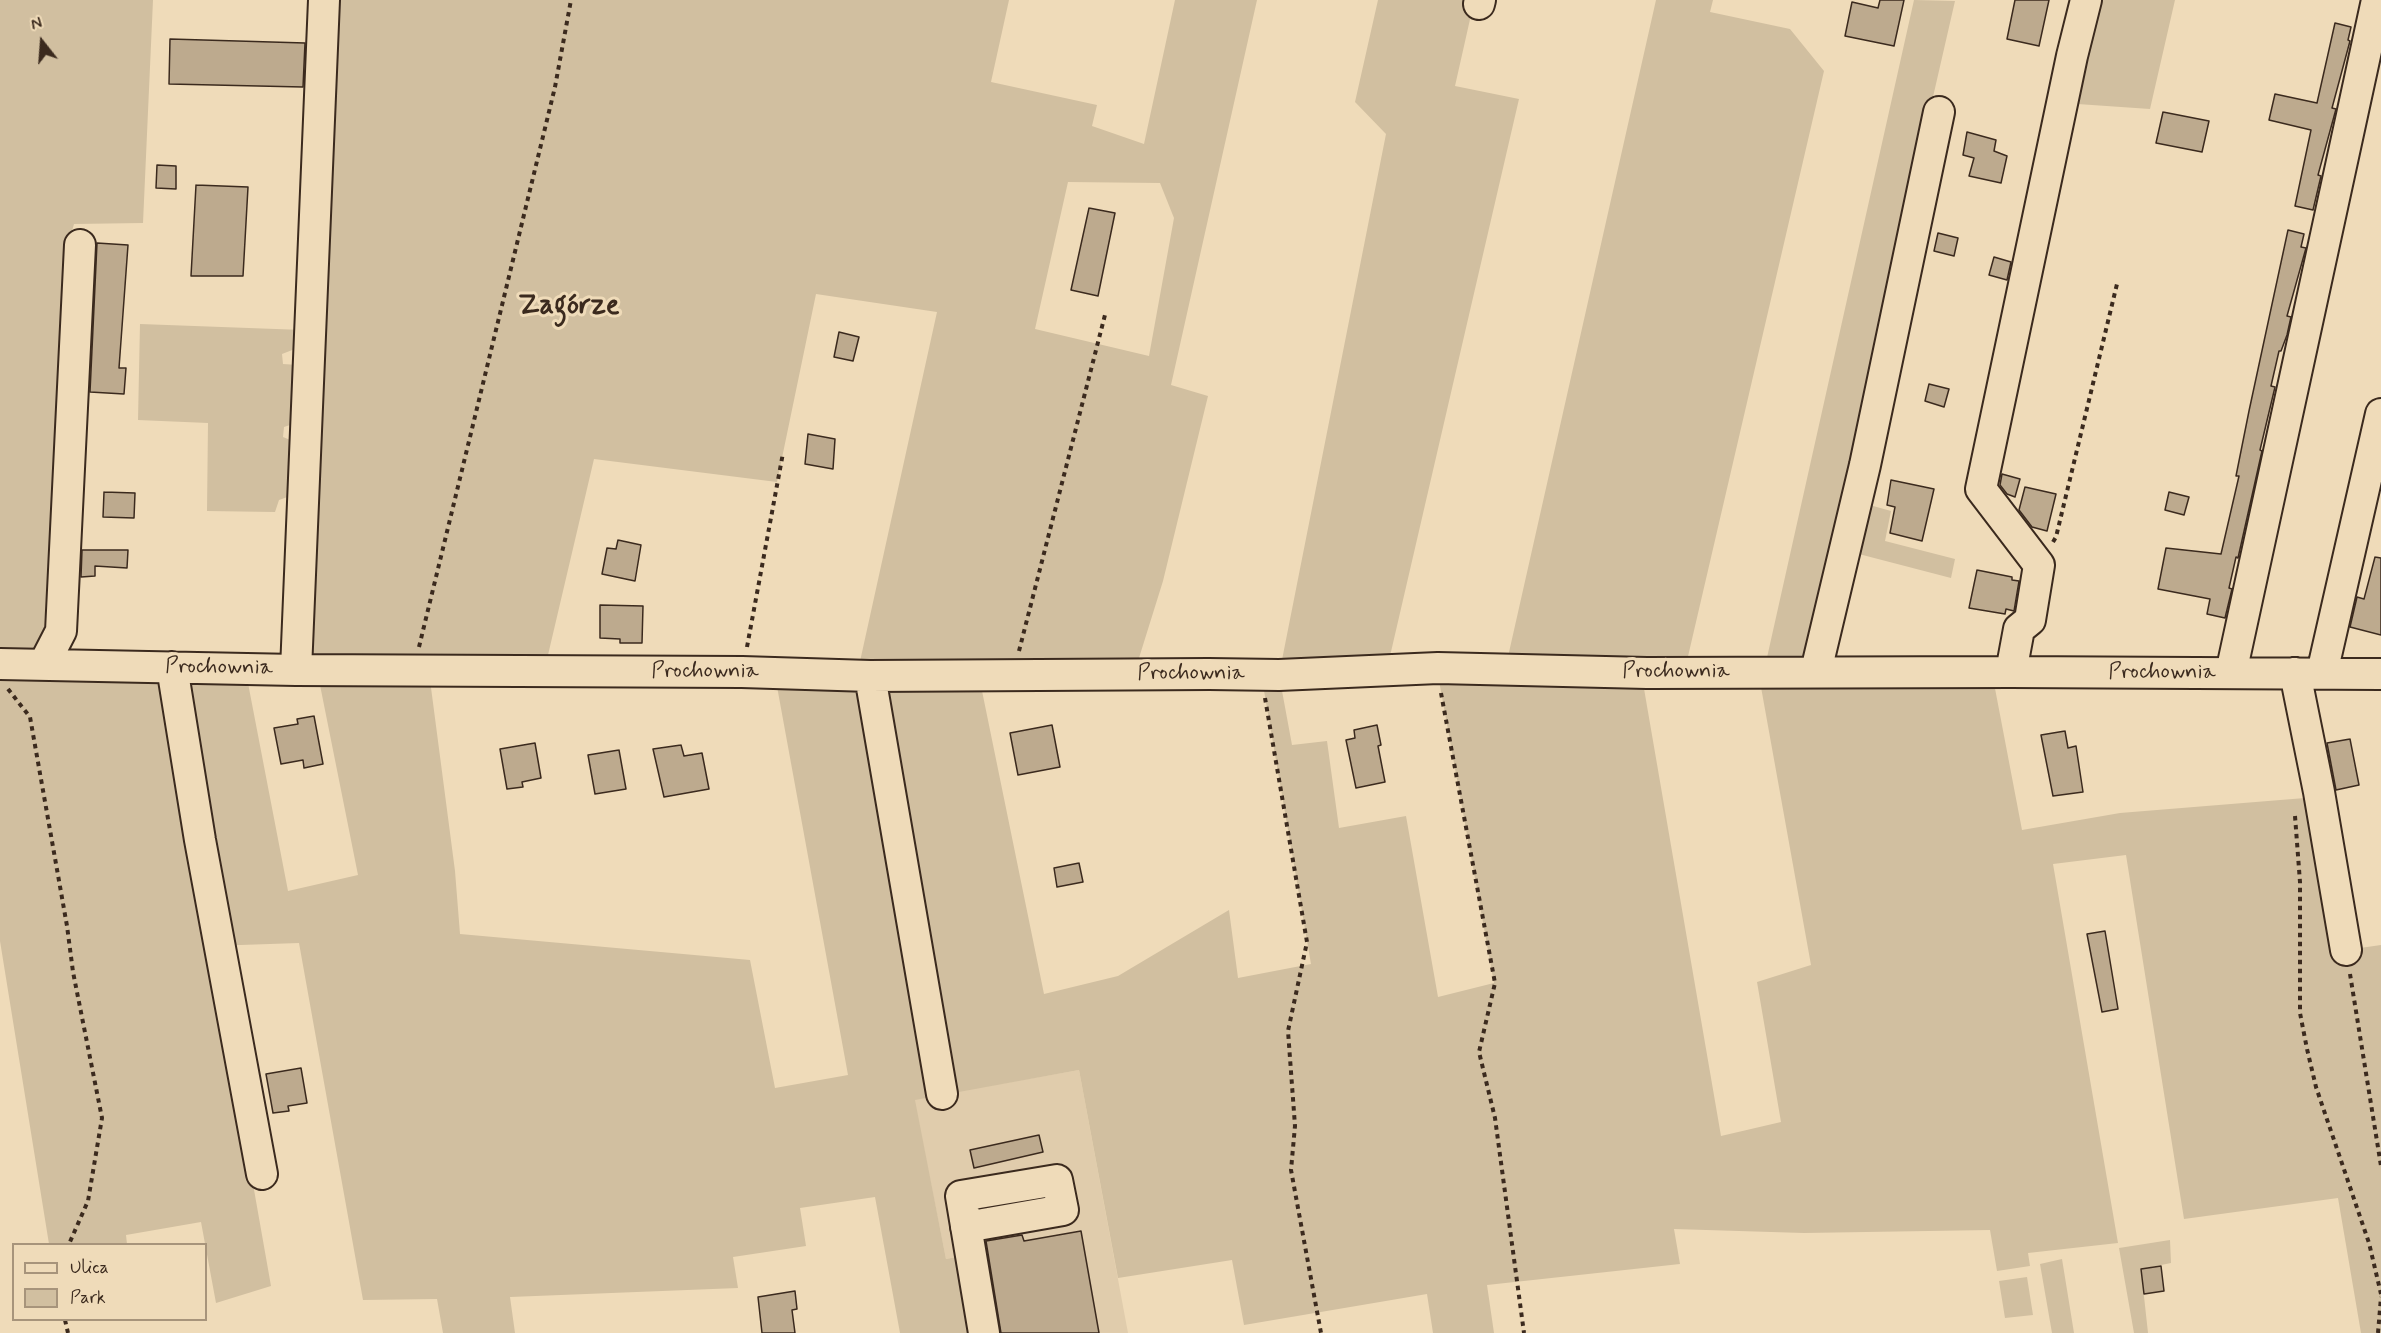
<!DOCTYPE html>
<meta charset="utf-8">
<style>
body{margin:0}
#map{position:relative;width:2381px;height:1333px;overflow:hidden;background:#efdbb9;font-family:Mynerve,sans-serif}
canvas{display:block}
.legend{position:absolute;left:12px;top:1243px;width:195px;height:78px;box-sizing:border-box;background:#efdbb9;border:2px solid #a7947b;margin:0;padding:8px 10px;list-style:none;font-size:18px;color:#3b2a1e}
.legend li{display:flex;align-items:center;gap:12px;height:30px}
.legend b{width:30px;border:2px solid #a7947b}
.north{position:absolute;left:12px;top:12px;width:60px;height:60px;-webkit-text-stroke:4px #efdbb9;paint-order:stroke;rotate:343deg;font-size:16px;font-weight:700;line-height:24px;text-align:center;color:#3b2a1e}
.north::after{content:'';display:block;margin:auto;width:21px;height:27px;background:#3b2a1e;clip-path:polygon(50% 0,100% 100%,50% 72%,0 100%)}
</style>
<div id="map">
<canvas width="2381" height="1333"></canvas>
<ul class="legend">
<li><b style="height:8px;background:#efdbb9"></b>Ulica</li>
<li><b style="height:16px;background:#d1bfa0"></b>Park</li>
</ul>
<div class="north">N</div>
</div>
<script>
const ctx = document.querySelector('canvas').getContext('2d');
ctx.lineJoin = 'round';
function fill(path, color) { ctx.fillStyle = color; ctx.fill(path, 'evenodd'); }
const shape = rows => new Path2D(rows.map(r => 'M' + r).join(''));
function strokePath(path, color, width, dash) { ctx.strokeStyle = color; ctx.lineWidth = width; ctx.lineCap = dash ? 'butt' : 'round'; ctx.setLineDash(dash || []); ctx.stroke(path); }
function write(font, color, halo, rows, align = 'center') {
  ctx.font = font + ' Mynerve,sans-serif'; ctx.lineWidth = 6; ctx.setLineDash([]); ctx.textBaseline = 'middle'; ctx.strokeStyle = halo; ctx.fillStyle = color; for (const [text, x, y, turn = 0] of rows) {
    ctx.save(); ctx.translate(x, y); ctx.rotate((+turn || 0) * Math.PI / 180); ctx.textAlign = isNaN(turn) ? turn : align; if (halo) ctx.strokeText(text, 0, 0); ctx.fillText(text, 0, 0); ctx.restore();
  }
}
fill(shape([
 [1079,1070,1128,1333,976,1333,961,1256,946,1259,914,1099]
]), '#e0ccac');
fill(shape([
 [0,0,153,0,143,223,74,224,66,252,43,650,0,650],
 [324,0,1009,0,991,82,1097,105,1092,126,1144,144,1175,0,1257,0,1171,385,1208,396,1163,581,1134,674,857,675,937,312,816,294,777,482,594,459,544,672,296,670],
 [1068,182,1160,183,1174,218,1149,356,1035,329],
 [1378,0,1468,0,1473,6,1455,86,1519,99,1387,669,1279,675,1386,134,1355,102],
 [1656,0,1713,0,1710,12,1790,29,1824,71,1686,665,1505,670],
 [1914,0,1955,1,1930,110,1815,647,1803,662,1766,662],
 [2092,0,2175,0,2150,109,2063,103],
 [140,324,303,330,300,347,282,354,283,364,298,365,299,422,284,427,283,437,295,442,293,495,279,500,275,512,207,511,208,423,138,420],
 [1866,504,1891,511,1885,541,1955,559,1951,578,1855,553],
 [0,675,247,678,288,891,358,875,319,680,430,680,455,871,460,934,750,960,775,1088,848,1075,776,681,981,686,1044,994,1118,976,1229,910,1238,978,1311,964,1262,679,1280,680,1292,745,1327,741,1339,828,1406,816,1438,997,1494,983,1438,675,1642,677,1721,1136,1781,1122,1757,982,1811,965,1759,676,1993,678,2022,830,2120,813,2305,798,2332,952,2381,945,2381,1333,2361,1333,2338,1198,2184,1219,2126,855,2053,864,2118,1243,2028,1253,2030,1266,1997,1271,1990,1230,1804,1233,1674,1229,1680,1264,1487,1285,1494,1333,1433,1333,1427,1294,1244,1325,1232,1260,1118,1278,1079,1070,915,1100,946,1259,961,1256,976,1333,900,1333,875,1197,800,1208,806,1246,733,1257,738,1288,510,1297,515,1333,443,1333,437,1299,363,1300,299,943,211,946,271,1286,216,1303,201,1222,126,1235,127,1244,49,1244,0,941],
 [2170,1240,2171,1263,2141,1269,2148,1333,2134,1333,2119,1248],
 [2062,1259,2074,1333,2052,1333,2040,1264],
 [2027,1277,2033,1315,2005,1318,1999,1281]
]), '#d1bfa0');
const building = shape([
 [1880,0,1904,0,1894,46,1845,36,1852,2,1878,8,1880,0],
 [2015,0,2049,0,2039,46,2007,39,2015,0],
 [2335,23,2351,27,2348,40,2350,41,2332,108,2336,109,2318,175,2321,176,2313,210,2295,206,2311,130,2269,120,2275,94,2317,103,2335,23],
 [170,39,305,43,303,87,169,84,170,39],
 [2163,112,2209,121,2202,152,2156,143,2163,112],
 [1967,132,1996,140,1994,151,2007,156,2001,183,1969,176,1974,158,1963,155,1967,132],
 [157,165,176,166,176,189,156,188,157,165],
 [196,185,248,187,243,276,191,276,196,185],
 [1089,208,1115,213,1098,296,1071,290,1089,208],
 [2288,230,2304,234,2301,247,2306,248,2287,316,2291,317,2287,335,2281,351,2279,351,2271,386,2275,387,2260,450,2262,451,2238,558,2236,557,2229,588,2232,589,2225,618,2207,614,2210,599,2158,589,2166,548,2221,554,2239,476,2236,476,2249,411,2288,230],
 [1938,233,1958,238,1954,256,1934,251,1938,233],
 [97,243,128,245,119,368,126,368,124,394,90,392,97,243],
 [1994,257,2011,262,2007,280,1989,275,1994,257],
 [839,332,859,337,853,361,834,357,839,332],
 [1929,384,1949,389,1944,407,1925,401,1929,384],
 [808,434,835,439,833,469,805,464,808,434],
 [2002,474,2020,479,2015,497,2007,494,2000,485,2002,474],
 [1891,480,1934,489,1922,541,1890,533,1895,507,1887,505,1891,480],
 [2025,487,2056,494,2047,531,2032,527,2019,510,2025,487],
 [104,492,135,493,134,518,103,517,104,492],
 [2169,492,2189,497,2184,515,2165,510,2169,492],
 [618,540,641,545,635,581,602,574,607,548,616,549,618,540],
 [82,550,128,550,127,568,95,566,95,576,81,577,82,550],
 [2375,557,2381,558,2381,635,2350,627,2357,597,2364,599,2375,557],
 [1977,570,2012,577,2012,580,2019,581,2014,611,2006,609,2005,614,1969,608,1977,570],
 [600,605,643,606,642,643,620,643,620,639,600,638,600,605],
 [314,716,323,764,304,768,303,760,281,764,274,728,298,724,297,719,314,716],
 [1052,725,1060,767,1018,775,1010,733,1052,725],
 [1377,725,1381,745,1378,746,1385,782,1356,788,1346,740,1355,738,1354,730,1377,725],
 [2065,731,2068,748,2076,746,2083,792,2053,796,2041,735,2065,731],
 [2350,739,2359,785,2336,790,2327,743,2350,739],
 [535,743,541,778,522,782,523,787,507,789,500,749,535,743],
 [681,745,684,756,702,753,709,789,664,797,653,749,681,745],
 [619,750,626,789,595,794,588,755,619,750],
 [1079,863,1083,882,1057,887,1054,868,1079,863],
 [2105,931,2118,1009,2102,1012,2087,934,2105,931],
 [301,1068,307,1103,288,1106,289,1111,273,1113,266,1074,301,1068],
 [1039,1135,1043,1152,974,1168,970,1150,1039,1135],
 [1081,1231,1099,1333,1001,1333,986,1241,1022,1235,1024,1241,1081,1231],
 [2161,1266,2164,1291,2144,1294,2141,1269,2161,1266],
 [795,1291,797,1309,792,1310,795,1333,762,1333,758,1297,795,1291]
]);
fill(building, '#bdaa8e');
strokePath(building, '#3b2a1e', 1.5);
const minor = shape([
 [1479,4,1480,0],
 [0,664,296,670,742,672,870,676,1209,674,1279,675,1438,668,1647,673,2011,672,2381,674],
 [44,664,61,631,80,245],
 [172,667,200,840,262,1174],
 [296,670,324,0],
 [1816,671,1865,465,1939,112],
 [2011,672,2019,629,2030,620,2039,565,1981,489,2072,56,2086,0],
 [2231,673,2377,0],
 [2295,673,2319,792,2346,950],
 [2322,673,2381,414],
 [870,676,942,1094],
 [966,1227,1063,1210,1057,1180,961,1196,984,1333]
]);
strokePath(minor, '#3b2a1e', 34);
strokePath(shape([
 [2053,542,2056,537,2117,284],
 [419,647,555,87,571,0],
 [747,647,783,453],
 [1019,651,1106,311],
 [8,689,30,717,67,926,73,972,102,1118,88,1201,69,1244],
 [1441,693,1495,983,1479,1052,1495,1118,1524,1333],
 [1265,698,1307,942,1288,1031,1295,1126,1291,1170,1321,1333],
 [2295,816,2300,882,2300,1013,2307,1049,2316,1087,2369,1243,2381,1294],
 [2350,974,2381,1166],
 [65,1320,68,1333],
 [2378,1333,2381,1297]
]), '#3b2a1e', 4, [4.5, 4.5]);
strokePath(minor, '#efdbb9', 30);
write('22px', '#3b2a1e', '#efdbb9', [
 ["Prochownia",219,668,1],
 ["Prochownia",705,672],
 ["Prochownia",1676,672],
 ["Prochownia",2162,673],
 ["Prochownia",1191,674]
]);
write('bold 28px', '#3b2a1e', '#efdbb9', [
 ["Zagórze",569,307]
]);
</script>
